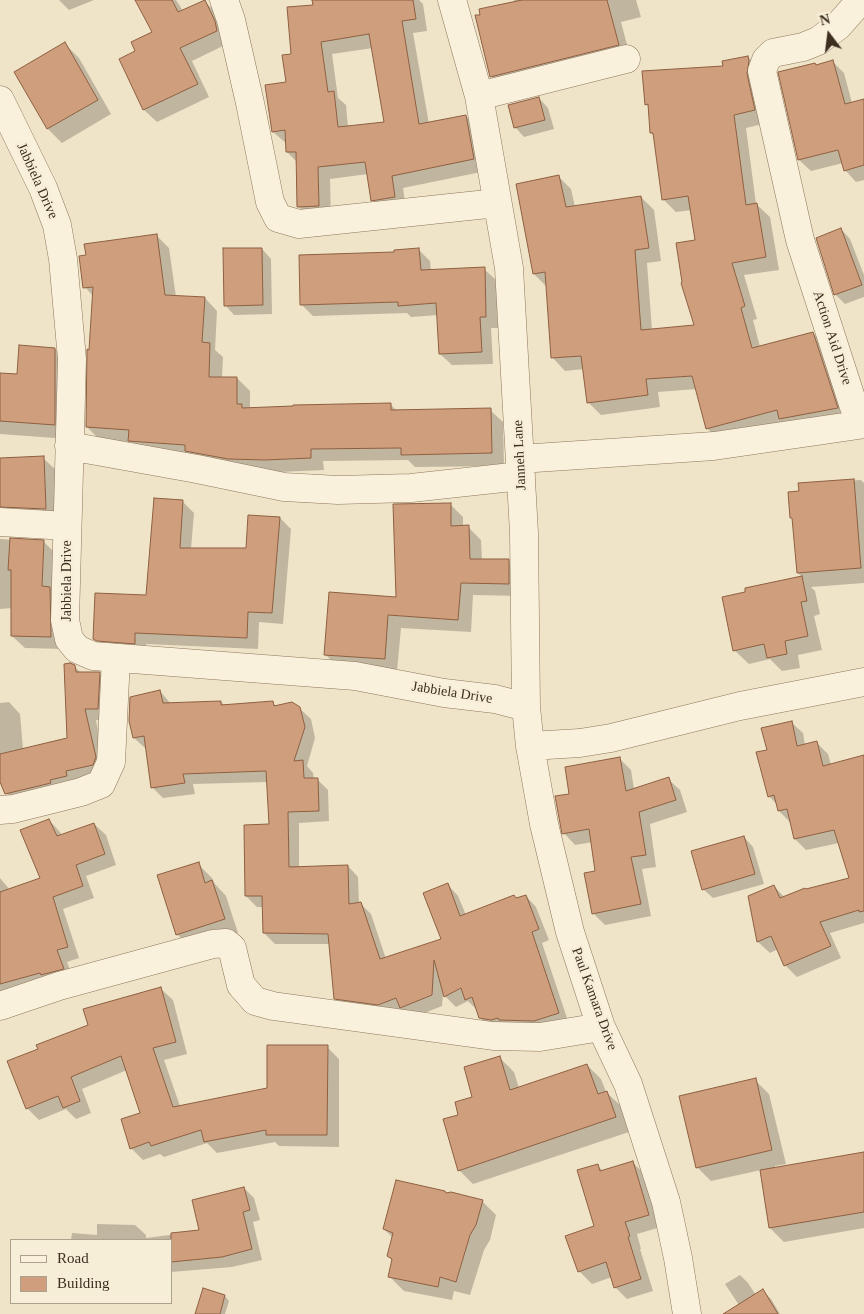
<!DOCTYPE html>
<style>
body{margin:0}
#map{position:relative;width:864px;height:1314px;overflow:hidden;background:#f0e4c8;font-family:"Times New Roman",serif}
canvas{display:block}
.legend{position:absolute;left:10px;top:1239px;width:162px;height:65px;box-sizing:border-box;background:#f7eed8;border:1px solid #ada18e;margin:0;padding:6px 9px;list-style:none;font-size:15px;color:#3d2e20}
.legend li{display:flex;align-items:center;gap:10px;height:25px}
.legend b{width:25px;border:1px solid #ada18e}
.north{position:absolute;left:804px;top:10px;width:50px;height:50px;-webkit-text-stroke:4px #f7eed8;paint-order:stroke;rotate:345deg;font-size:14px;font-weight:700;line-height:20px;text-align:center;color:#3d2e20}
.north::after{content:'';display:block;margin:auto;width:18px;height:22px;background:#3d2e20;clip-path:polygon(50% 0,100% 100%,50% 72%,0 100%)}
</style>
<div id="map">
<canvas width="864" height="1314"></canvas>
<ul class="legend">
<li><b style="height:6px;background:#faf1dc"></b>Road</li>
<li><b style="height:14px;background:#cf9f7d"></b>Building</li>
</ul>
<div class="north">N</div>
</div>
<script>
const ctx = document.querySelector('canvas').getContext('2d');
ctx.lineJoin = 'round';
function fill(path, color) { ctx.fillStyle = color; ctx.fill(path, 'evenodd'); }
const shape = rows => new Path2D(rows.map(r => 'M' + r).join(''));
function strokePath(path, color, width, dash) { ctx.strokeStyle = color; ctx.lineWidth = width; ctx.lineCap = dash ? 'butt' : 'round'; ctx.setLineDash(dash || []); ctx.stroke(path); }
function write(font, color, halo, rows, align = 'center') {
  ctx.font = font + ' "Times New Roman",serif'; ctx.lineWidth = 5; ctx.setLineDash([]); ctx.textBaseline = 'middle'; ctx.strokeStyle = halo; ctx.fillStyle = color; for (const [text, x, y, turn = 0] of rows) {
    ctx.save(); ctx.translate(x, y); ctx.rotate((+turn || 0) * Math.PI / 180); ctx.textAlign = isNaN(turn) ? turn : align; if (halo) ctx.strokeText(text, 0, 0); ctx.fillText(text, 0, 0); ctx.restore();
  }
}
fill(shape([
 [59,0,94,0,69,10],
 [144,0,176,0,183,11,204,1,217,13,229,43,192,61,209,97,157,122,144,110,120,60,137,52,153,33],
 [318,0,419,0,423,4,427,31,413,33,429,124,466,116,478,128,486,171,403,188,406,209,384,212,372,200,368,174,330,179,331,218,311,219,299,207,297,162,287,152,287,144,273,132,287,83,292,55],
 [373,48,386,123,348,127,346,105,338,98,332,54],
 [514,0,636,0,641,17,621,22,630,56,502,88,491,76,515,3],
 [65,44,79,58,111,114,62,143,48,129,15,72],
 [748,57,761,70,767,123,746,128,756,204,770,217,779,270,744,275,757,319,753,320,760,347,813,333,826,346,850,420,720,442,708,429,697,389,658,392,660,407,601,415,588,402,584,369,565,371,553,358,547,287,534,274,558,176,571,189,575,207,641,197,654,210,661,261,647,263,652,330,695,326,696,241,692,210,676,212,663,199,655,136,651,133,650,108,646,104],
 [833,62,844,73,852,103,864,100,864,180,856,182,845,170,843,163,811,171,799,160,815,64,817,66],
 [539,98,548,108,554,129,524,137,515,127],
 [841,229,850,239,864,275,864,297,845,304,835,294],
 [156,235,169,248,176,297,205,298,217,311,215,350,223,357,222,378,237,378,250,391,250,409,390,404,398,412,490,410,503,422,504,466,415,467,408,460,323,461,324,470,279,472,143,453,131,442,100,440,87,427,93,296,85,287],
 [262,249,271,259,272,314,234,315,225,305],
 [418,249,430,261,431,271,484,269,496,280,498,328,491,328,493,364,452,365,440,354,438,315,411,317,407,313,313,316,302,305,395,253],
 [55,349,69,363,68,439,0,434,0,374,18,376],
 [43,458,56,470,58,521,0,525,0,460],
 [861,480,864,483,864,583,811,587,815,591,820,614,814,616,822,650,798,655,800,668,782,671,770,659,749,664,734,650,802,577,798,573,800,484],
 [183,502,194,513,191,549,248,549,280,518,291,529,283,624,259,622,258,649,146,644,146,654,105,650,94,638,148,597],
 [450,504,463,517,463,527,468,527,481,540,482,560,508,561,521,573,521,596,473,595,471,632,401,628,397,671,338,667,325,654,397,598],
 [0,539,44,542,56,554,63,649,25,648,12,636,12,608,0,609],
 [74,666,81,673,99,673,111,685,109,720,96,720,106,770,18,805,6,793,0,779,0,703,9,702,20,714,23,749,69,739],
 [160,691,171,704,221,702,225,706,272,702,277,707,299,708,311,719,315,738,307,766,313,773,314,779,317,779,328,790,329,821,299,823,299,868,348,866,358,877,359,904,360,903,371,914,386,959,443,940,448,885,458,896,466,915,526,896,536,907,549,940,542,943,569,1024,491,1029,480,1018,477,1010,468,1001,456,1007,443,994,442,1006,412,1018,404,1010,389,1015,346,1009,335,998,330,944,275,944,264,933,263,907,257,907,246,896,270,826,268,782,193,784,195,794,163,798,152,787,147,748,145,748,134,738],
 [791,722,803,733,805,745,816,742,828,754,831,765,864,756,864,923,830,933,841,958,797,977,785,965,778,949,770,953,758,942,749,897,774,886,785,898,850,878,839,843,806,850,795,839,791,823,779,811,778,806,769,796,768,751],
 [619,758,631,770,634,789,668,779,680,790,687,812,650,824,656,867,642,869,651,916,605,925,594,914,597,872,593,842,575,845,564,833,571,795],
 [49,820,60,832,62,836,94,824,106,835,116,865,86,876,94,898,63,909,79,958,67,962,74,980,0,998,0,878,10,890,42,878],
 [744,837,753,847,764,884,713,898,703,889],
 [198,864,212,878,215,884,226,896,238,933,191,948,177,934],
 [161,989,173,1000,187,1054,164,1060,180,1106,268,1089,327,1047,339,1059,339,1147,279,1146,275,1142,217,1153,207,1143,164,1157,160,1154,143,1160,131,1148,141,1114,127,1070,82,1089,91,1113,76,1119,66,1109,39,1120,27,1108,39,1050],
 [500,1058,514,1072,519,1088,587,1065,601,1079,606,1092,621,1106,629,1132,473,1184,459,1170,460,1116,474,1098],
 [755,1080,769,1094,786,1164,775,1166,775,1168,864,1153,864,1228,784,1242,770,1228,761,1170,711,1181,697,1167],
 [633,1163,646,1175,661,1227,637,1234,641,1249,640,1249,653,1291,627,1299,615,1287,612,1277,592,1284,580,1272,567,1237,595,1226,597,1165,603,1171],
 [244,1188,254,1198,260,1220,253,1222,262,1260,232,1267,171,1272,171,1240,71,1240,72,1233,97,1235,97,1224,135,1225,146,1235,146,1238,201,1231],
 [447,1194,482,1201,496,1215,490,1240,484,1250,470,1295,454,1291,452,1300,404,1291,390,1277,393,1261,388,1256,393,1238,384,1229],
 [740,1275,748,1283,756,1295,762,1290,771,1299,780,1314,745,1314,725,1284],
 [225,1296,229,1301,225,1314,201,1314]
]), '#0003');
const building = shape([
 [135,0,172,0,178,12,205,0,215,21,217,31,180,48,198,84,143,110,119,59,135,51,131,42,152,32,135,0],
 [312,0,413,0,416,19,402,21,419,124,466,115,474,159,392,176,395,197,371,201,365,162,318,167,319,206,297,207,296,152,286,152,285,130,272,132,265,85,286,82,282,55,291,54,287,7,313,5,312,0],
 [369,34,384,122,338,127,334,91,328,92,321,42,369,34],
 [522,0,607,0,619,45,490,77,475,15,480,15,479,9,522,0],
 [65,42,98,100,47,129,14,72,65,42],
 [748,56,749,61,747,74,755,110,734,115,746,205,757,203,766,257,732,263,745,306,741,308,752,348,813,332,838,408,779,419,777,410,706,429,692,376,646,379,648,395,587,403,581,356,551,358,545,272,533,274,516,184,559,175,566,207,641,196,649,248,635,250,641,330,694,325,681,283,682,282,676,243,695,240,688,196,662,200,653,133,650,133,648,104,645,105,642,71,723,66,722,61,748,56],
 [833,60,845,104,864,99,864,165,844,171,838,150,798,160,778,72,815,63,816,65,833,60],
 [539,97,545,120,514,128,508,105,539,97],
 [841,228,862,285,834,295,816,238,841,228],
 [157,234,165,295,205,297,202,342,210,343,209,377,237,377,237,404,242,404,242,408,293,406,293,405,391,403,391,410,491,408,492,453,401,455,401,448,311,449,311,458,265,460,228,459,185,451,185,445,128,441,129,430,86,427,87,349,89,350,93,287,83,288,79,256,86,255,84,244,157,234],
 [223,248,262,248,263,305,224,306,223,248],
 [419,248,421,270,485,267,486,317,480,317,482,352,439,354,436,303,398,306,398,302,300,305,299,255,394,252,394,250,419,248],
 [19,345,55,348,55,425,0,421,0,373,17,374,19,345],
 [44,456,46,509,0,507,0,458,44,456],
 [854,479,861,568,797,573,792,518,790,518,788,492,799,491,798,483,854,479],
 [154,498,183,500,180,548,246,548,248,515,280,517,272,613,248,612,247,638,135,633,135,644,97,641,93,639,95,593,146,595,154,498],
 [451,503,451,526,469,525,470,559,509,559,509,584,461,583,458,620,388,615,385,659,324,655,329,592,396,597,393,504,451,503],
 [10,538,44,540,42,586,50,587,51,637,11,636,11,570,8,570,10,538],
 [802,576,807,601,801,602,808,636,785,641,787,654,767,658,764,644,733,651,722,597,745,592,745,588,802,576],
 [70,663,75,665,76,672,100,672,98,709,85,709,96,757,93,765,66,771,67,776,50,780,51,783,5,794,0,782,0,754,67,738,64,664,70,663],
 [160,690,163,703,221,701,221,705,273,701,274,706,292,702,300,707,305,727,294,761,303,760,304,778,318,778,319,811,288,812,289,867,348,865,349,904,361,902,380,959,441,939,423,893,448,883,460,916,514,895,516,898,526,895,539,929,532,932,559,1013,534,1021,499,1020,498,1018,491,1020,479,1018,472,997,465,1000,461,988,444,997,434,960,432,995,400,1008,396,998,378,1005,334,999,328,934,263,933,262,896,245,896,244,825,269,824,266,771,183,774,185,783,151,788,144,736,133,738,129,721,130,697,160,690],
 [792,721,797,746,817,741,823,766,864,755,864,911,859,912,859,910,820,922,831,946,784,966,771,936,757,942,748,896,774,885,780,898,805,888,806,889,849,878,834,830,794,839,787,809,778,811,774,795,768,797,756,752,767,750,761,728,792,721],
 [620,757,626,791,669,777,676,800,639,812,646,855,631,857,641,904,592,914,584,873,595,871,589,829,562,834,555,796,569,794,565,767,620,757],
 [49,819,57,836,94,823,105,854,76,865,83,886,53,897,68,947,57,950,64,969,41,975,40,973,0,984,0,892,40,878,20,830,49,819],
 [744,836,755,874,702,890,691,851,744,836],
 [199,862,205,883,212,880,225,919,176,935,157,875,199,862],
 [161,987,176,1042,153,1048,173,1107,267,1088,267,1045,328,1045,327,1135,266,1135,266,1130,204,1142,201,1130,151,1146,149,1142,130,1149,121,1119,140,1113,121,1056,71,1077,80,1101,63,1108,58,1096,26,1109,7,1061,38,1049,36,1045,88,1025,83,1009,161,987],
 [500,1056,510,1090,587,1064,598,1094,607,1091,616,1117,458,1171,443,1119,458,1115,455,1102,472,1097,464,1067,500,1056],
 [756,1078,772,1150,696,1168,679,1096,756,1078],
 [864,1152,864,1212,769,1228,760,1170,864,1152],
 [633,1161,649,1215,625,1222,630,1236,628,1237,641,1279,614,1288,606,1262,578,1272,565,1236,594,1226,577,1170,598,1164,600,1171,633,1161],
 [396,1180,445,1191,446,1193,451,1192,483,1200,476,1225,470,1235,456,1282,440,1277,438,1287,388,1277,392,1259,387,1256,393,1233,383,1229,396,1180],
 [244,1187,250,1210,243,1212,252,1249,222,1257,171,1262,171,1233,199,1230,192,1200,244,1187],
 [203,1288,225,1295,220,1314,195,1314,203,1288],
 [763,1289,778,1314,723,1314,763,1289]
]);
fill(building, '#cf9f7d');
strokePath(building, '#8d5f41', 1);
const minor = shape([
 [224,0,231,20,250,103,270,202,278,218,299,224,497,203],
 [452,0,479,96,509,268,524,533,526,707,530,746,544,824,570,932,601,1027,628,1084,666,1202,678,1258,687,1314],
 [861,0,838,26,818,41,803,47,773,53,766,60,762,71,800,240,854,407,861,423],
 [479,96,626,59],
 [0,100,43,188,57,225,63,259,72,359,65,620,69,639,77,649,93,656,355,676,444,693,495,699,526,707],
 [69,446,197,469,284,487,338,490,411,488,521,476],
 [520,459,714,446,864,424],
 [0,522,67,526],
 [530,746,580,743,611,738,740,706,864,682],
 [0,810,13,809,81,792,101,784,111,762,116,658],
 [0,1006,59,986,213,944,226,943,232,948,241,985,255,1001,273,1006,493,1036,540,1037,601,1027]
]);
strokePath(minor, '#8d765c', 29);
strokePath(minor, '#faf1dc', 28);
write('14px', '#3d2e20', '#f7eed8', [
 ["Jabbiela Drive",37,181,66],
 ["Action Aid Drive",832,338,72],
 ["Janneh Lane",520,455,-93],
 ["Jabbiela Drive",67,581,-90],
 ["Jabbiela Drive",452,693,9],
 ["Paul Kamara Drive",594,999,70]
]);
</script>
